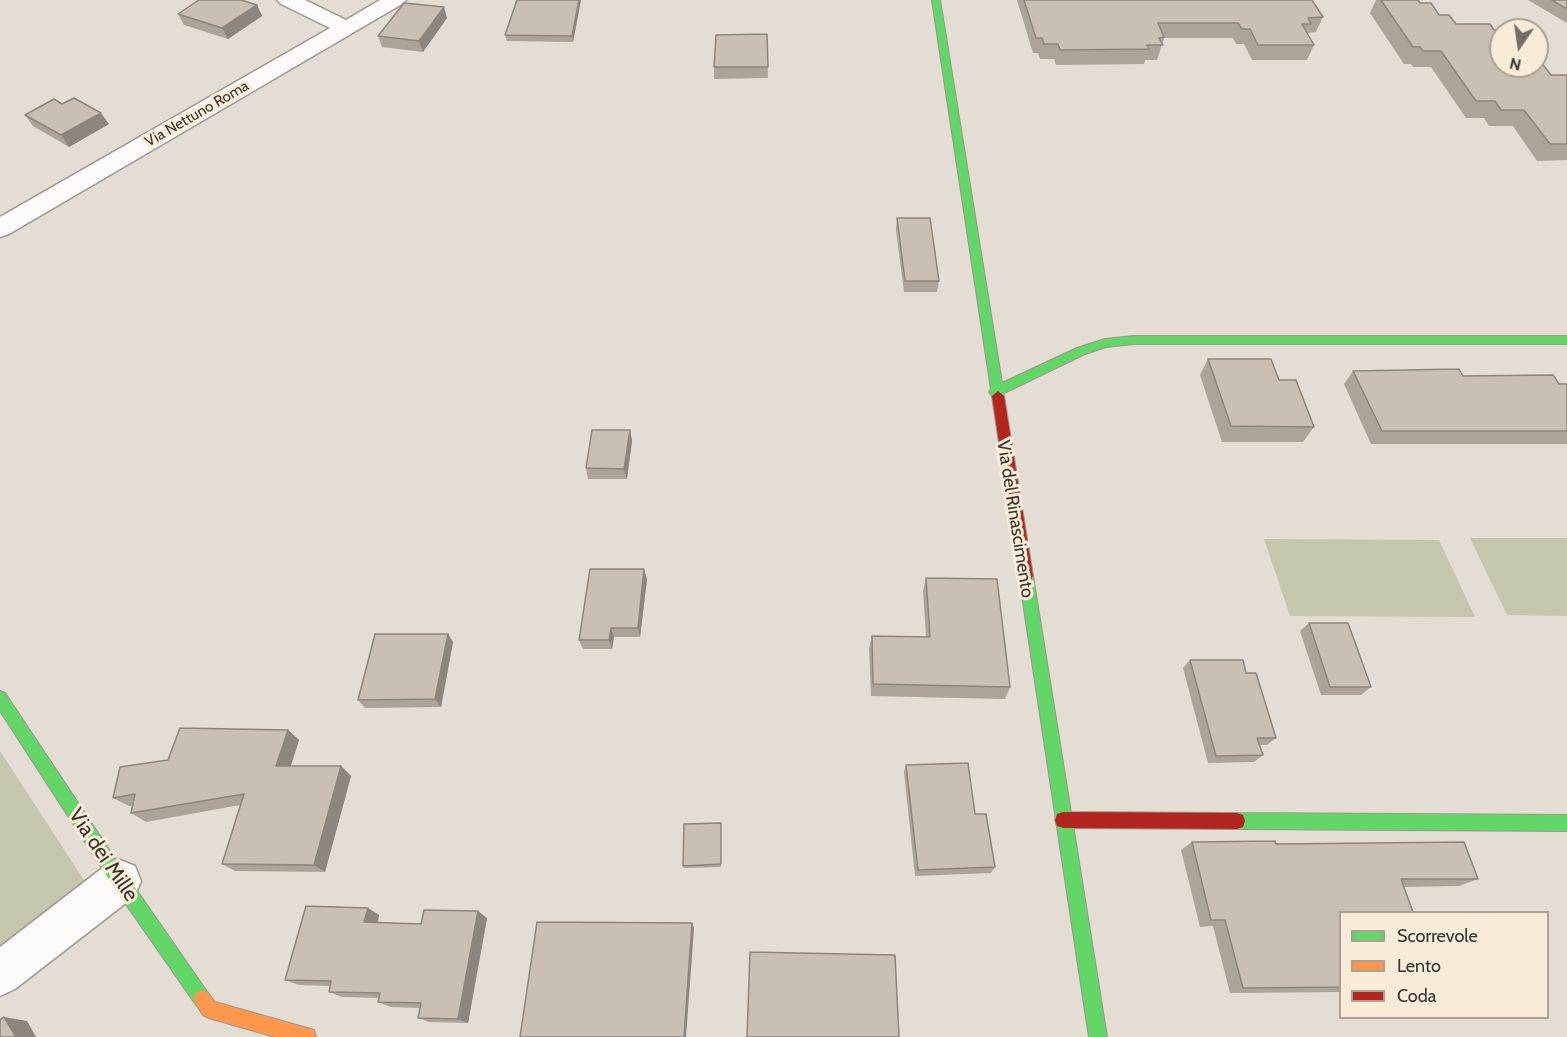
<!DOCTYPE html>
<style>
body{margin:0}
#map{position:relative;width:1567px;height:1037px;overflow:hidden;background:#e3ddd3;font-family:Cabin,sans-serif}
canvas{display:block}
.legend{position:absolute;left:1339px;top:911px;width:210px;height:108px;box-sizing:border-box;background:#f8ecd9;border:2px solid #aba294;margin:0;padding:8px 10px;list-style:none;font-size:18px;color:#38342c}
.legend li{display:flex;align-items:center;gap:12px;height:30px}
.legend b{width:30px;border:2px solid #aba294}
.north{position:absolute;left:1489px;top:18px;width:60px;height:60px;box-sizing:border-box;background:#f8ecd9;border:2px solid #aba294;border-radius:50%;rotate:193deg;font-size:16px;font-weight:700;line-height:24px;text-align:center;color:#38342c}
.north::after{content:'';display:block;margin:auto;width:21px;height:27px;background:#746f66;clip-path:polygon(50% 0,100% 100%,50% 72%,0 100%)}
</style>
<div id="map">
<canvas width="1567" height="1037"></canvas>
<ul class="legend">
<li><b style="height:8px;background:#63d668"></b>Scorrevole</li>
<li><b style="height:8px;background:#ff974d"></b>Lento</li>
<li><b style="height:8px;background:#b3261e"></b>Coda</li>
</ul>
<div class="north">N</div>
</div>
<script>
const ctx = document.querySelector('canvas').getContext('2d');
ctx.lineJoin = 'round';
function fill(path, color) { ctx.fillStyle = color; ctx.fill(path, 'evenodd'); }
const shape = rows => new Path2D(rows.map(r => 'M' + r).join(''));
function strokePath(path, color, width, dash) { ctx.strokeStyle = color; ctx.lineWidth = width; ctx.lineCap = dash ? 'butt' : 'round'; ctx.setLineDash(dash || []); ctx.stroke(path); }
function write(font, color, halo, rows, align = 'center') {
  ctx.font = font + ' Cabin,sans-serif'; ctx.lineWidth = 6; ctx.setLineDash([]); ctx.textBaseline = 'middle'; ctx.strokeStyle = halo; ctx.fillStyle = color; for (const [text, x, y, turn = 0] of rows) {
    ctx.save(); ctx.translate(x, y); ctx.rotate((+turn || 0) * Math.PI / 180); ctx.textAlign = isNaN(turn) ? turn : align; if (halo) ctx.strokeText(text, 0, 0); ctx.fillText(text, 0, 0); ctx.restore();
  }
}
fill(shape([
 [1470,538,1567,538,1567,616,1507,615],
 [1264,539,1439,540,1475,617,1290,616],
 [0,751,104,911,0,995]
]), '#c4c7ac');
const street = shape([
 [277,0,305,0,346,20,380,0,406,0,402,4,9,234,0,237,0,217,330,28,281,4,277,0],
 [120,860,135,866,141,881,135,896,15,989,0,996,0,947,105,866,120,860]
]);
const fast = shape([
 [932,0,940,0,1002,383,1077,348,1105,339,1134,336,1567,336,1567,344,1134,344,1106,347,1085,354,1004,393,1002,399,994,399,989,392,991,389,932,0],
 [1026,570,1031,572,1033,576,1107,1037,1089,1037,1019,576,1021,572,1026,570],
 [0,691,5,693,126,875,208,993,211,999,208,1005,202,1008,196,1005,114,887,0,711,0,691],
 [1237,813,1567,815,1567,831,1237,829,1231,827,1229,821,1231,815,1237,813]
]);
const slow = shape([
 [202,990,208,993,215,1002,307,1028,314,1030,316,1037,275,1037,209,1018,203,1015,193,999,196,993,202,990]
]);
const jam = shape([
 [998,391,1004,396,1033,576,1031,580,1026,582,1021,580,1019,576,992,396,998,391],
 [1063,812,1237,813,1243,815,1245,821,1243,827,1237,829,1063,828,1057,826,1055,820,1057,814,1063,812]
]);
strokePath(street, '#9c978f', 3);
strokePath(fast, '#9c978f', 2);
strokePath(slow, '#9c978f', 2);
strokePath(jam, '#9c978f', 2);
fill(street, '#fbfaf8');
fill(fast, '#63d668');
fill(slow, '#ff974d');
fill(jam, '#b3261e');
fill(shape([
 [517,0,581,0,573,42,507,41,505,35],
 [1017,0,1312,0,1323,17,1316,32,1307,33,1314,45,1307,60,1252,60,1244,44,1236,44,1233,38,1164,38,1157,60,1145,60,1144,64,1056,65,1054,59,1040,59,1038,53,1033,53],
 [1376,0,1418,0,1420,3,1456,24,1494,30,1551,75,1567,75,1567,160,1537,161,1513,126,1489,126,1484,118,1466,118,1431,67,1413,67,1411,64,1404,64,1370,13],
 [1528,0,1567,0,1567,23],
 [257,5,262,16,228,39,184,25,178,14],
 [447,18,423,52,382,47,378,36],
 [767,34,768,78,714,79,714,67],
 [62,104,109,124,69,147,33,126,25,115],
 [897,218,939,281,937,292,904,292,896,230],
 [1208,359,1279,380,1314,427,1303,442,1222,442,1200,375],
 [1353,371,1463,376,1567,384,1567,444,1371,444,1344,384],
 [630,430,632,441,627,479,588,479,586,468],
 [926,578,1010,687,1005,699,871,696,869,648,872,636,926,637,923,591],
 [647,579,640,637,614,637,612,649,583,649,579,640],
 [1309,623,1371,687,1361,695,1321,695,1300,631],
 [448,634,453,642,441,707,365,708,358,700],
 [1190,660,1246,673,1276,738,1267,745,1259,745,1263,755,1254,762,1208,763,1183,668],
 [288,730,299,740,290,766,341,766,351,776,325,872,235,871,222,864,240,805,146,822,131,813,133,806,129,806,113,798,168,760],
 [906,765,975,814,995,867,991,873,915,876,904,772],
 [721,823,721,867,684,868,683,866],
 [1192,842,1276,844,1478,879,1459,886,1404,887,1341,912,1341,992,1230,993,1213,926,1200,927,1181,850],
 [368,908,379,915,378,923,421,924,487,918,468,1023,429,1022,418,1018,420,1008,390,1007,378,1002,379,998,342,997,329,992,330,986,299,985,285,980]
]), '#ada499');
fill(shape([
 [579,0,581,0,573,42,572,36],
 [257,5,262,16,228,39,222,28],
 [444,7,447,18,423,52,419,41],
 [101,113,109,124,69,147,61,135],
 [630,430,632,441,627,479,624,469],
 [644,569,647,579,640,637,638,628],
 [611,628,614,637,612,649,609,640],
 [448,634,453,642,441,707,435,699],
 [288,730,299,740,288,775,276,766],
 [341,766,351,776,325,872,314,865],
 [368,908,379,915,376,929,364,922],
 [478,911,487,918,468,1023,458,1019],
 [692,923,694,928,686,1037,684,1037],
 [4,1017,27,1021,36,1037,16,1037]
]), '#8d867d');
const building = shape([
 [199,0,241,0,257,5,222,28,178,14,199,0],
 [517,0,579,0,572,36,505,35,517,0],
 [1024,0,1312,0,1323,17,1308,18,1311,24,1302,24,1314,45,1258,45,1250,29,1242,29,1238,23,1158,23,1164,37,1159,38,1163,45,1147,45,1149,49,1060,50,1058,44,1044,44,1042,38,1036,38,1024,0],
 [1381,0,1418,0,1420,3,1431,3,1439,15,1449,15,1456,24,1490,24,1494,30,1516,29,1501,30,1501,66,1537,66,1537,57,1551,75,1567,75,1567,144,1550,144,1524,110,1501,110,1495,101,1476,101,1441,51,1423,51,1420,47,1413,47,1381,0],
 [1552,0,1567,0,1567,9,1552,0],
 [404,3,444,7,419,41,378,36,404,3],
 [767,34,768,67,714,67,716,35,767,34],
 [74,98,101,113,61,135,25,115,54,99,62,104,74,98],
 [897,218,930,218,939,281,905,281,897,218],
 [1208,359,1271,359,1279,380,1296,380,1314,427,1231,426,1208,359],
 [1459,369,1463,376,1553,375,1559,384,1567,384,1567,431,1382,431,1353,371,1459,369],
 [592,430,630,430,624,469,586,468,592,430],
 [590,569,644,569,638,628,611,628,609,640,579,640,590,569],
 [926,578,997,579,1010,687,873,684,872,636,930,637,926,578],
 [1309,623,1348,623,1371,687,1330,687,1309,623],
 [375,634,448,634,435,699,358,700,375,634],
 [1190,660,1243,660,1246,673,1256,673,1276,738,1257,738,1263,755,1216,756,1190,660],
 [180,728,288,730,276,766,341,766,314,865,222,864,244,794,131,813,135,794,113,798,120,767,168,760,180,728],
 [968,763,975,814,986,814,995,867,918,870,906,765,968,763],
 [721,823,721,864,683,866,684,824,721,823],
 [1275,841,1276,844,1464,842,1478,879,1401,879,1413,912,1341,912,1341,987,1243,988,1225,920,1211,920,1192,842,1275,841],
 [306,906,368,908,364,922,421,924,424,910,478,911,458,1019,418,1018,421,1003,378,1002,380,993,329,992,331,981,285,980,306,906],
 [537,922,692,923,684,1037,520,1037,537,922],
 [750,952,895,955,899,1037,747,1037,750,952],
 [4,1017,16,1037,0,1037,0,1020,4,1017]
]);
fill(building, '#c9bfb2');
strokePath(building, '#8d867d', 1.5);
write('15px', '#38342c', '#f8ecd9', [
 ["Via Nettuno Roma",197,114,-30]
]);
write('18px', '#38342c', '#f8ecd9', [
 ["Via del Rinascimento",1015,519,81]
]);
write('21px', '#38342c', '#f8ecd9', [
 ["Via dei Mille",103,855,56]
]);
</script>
